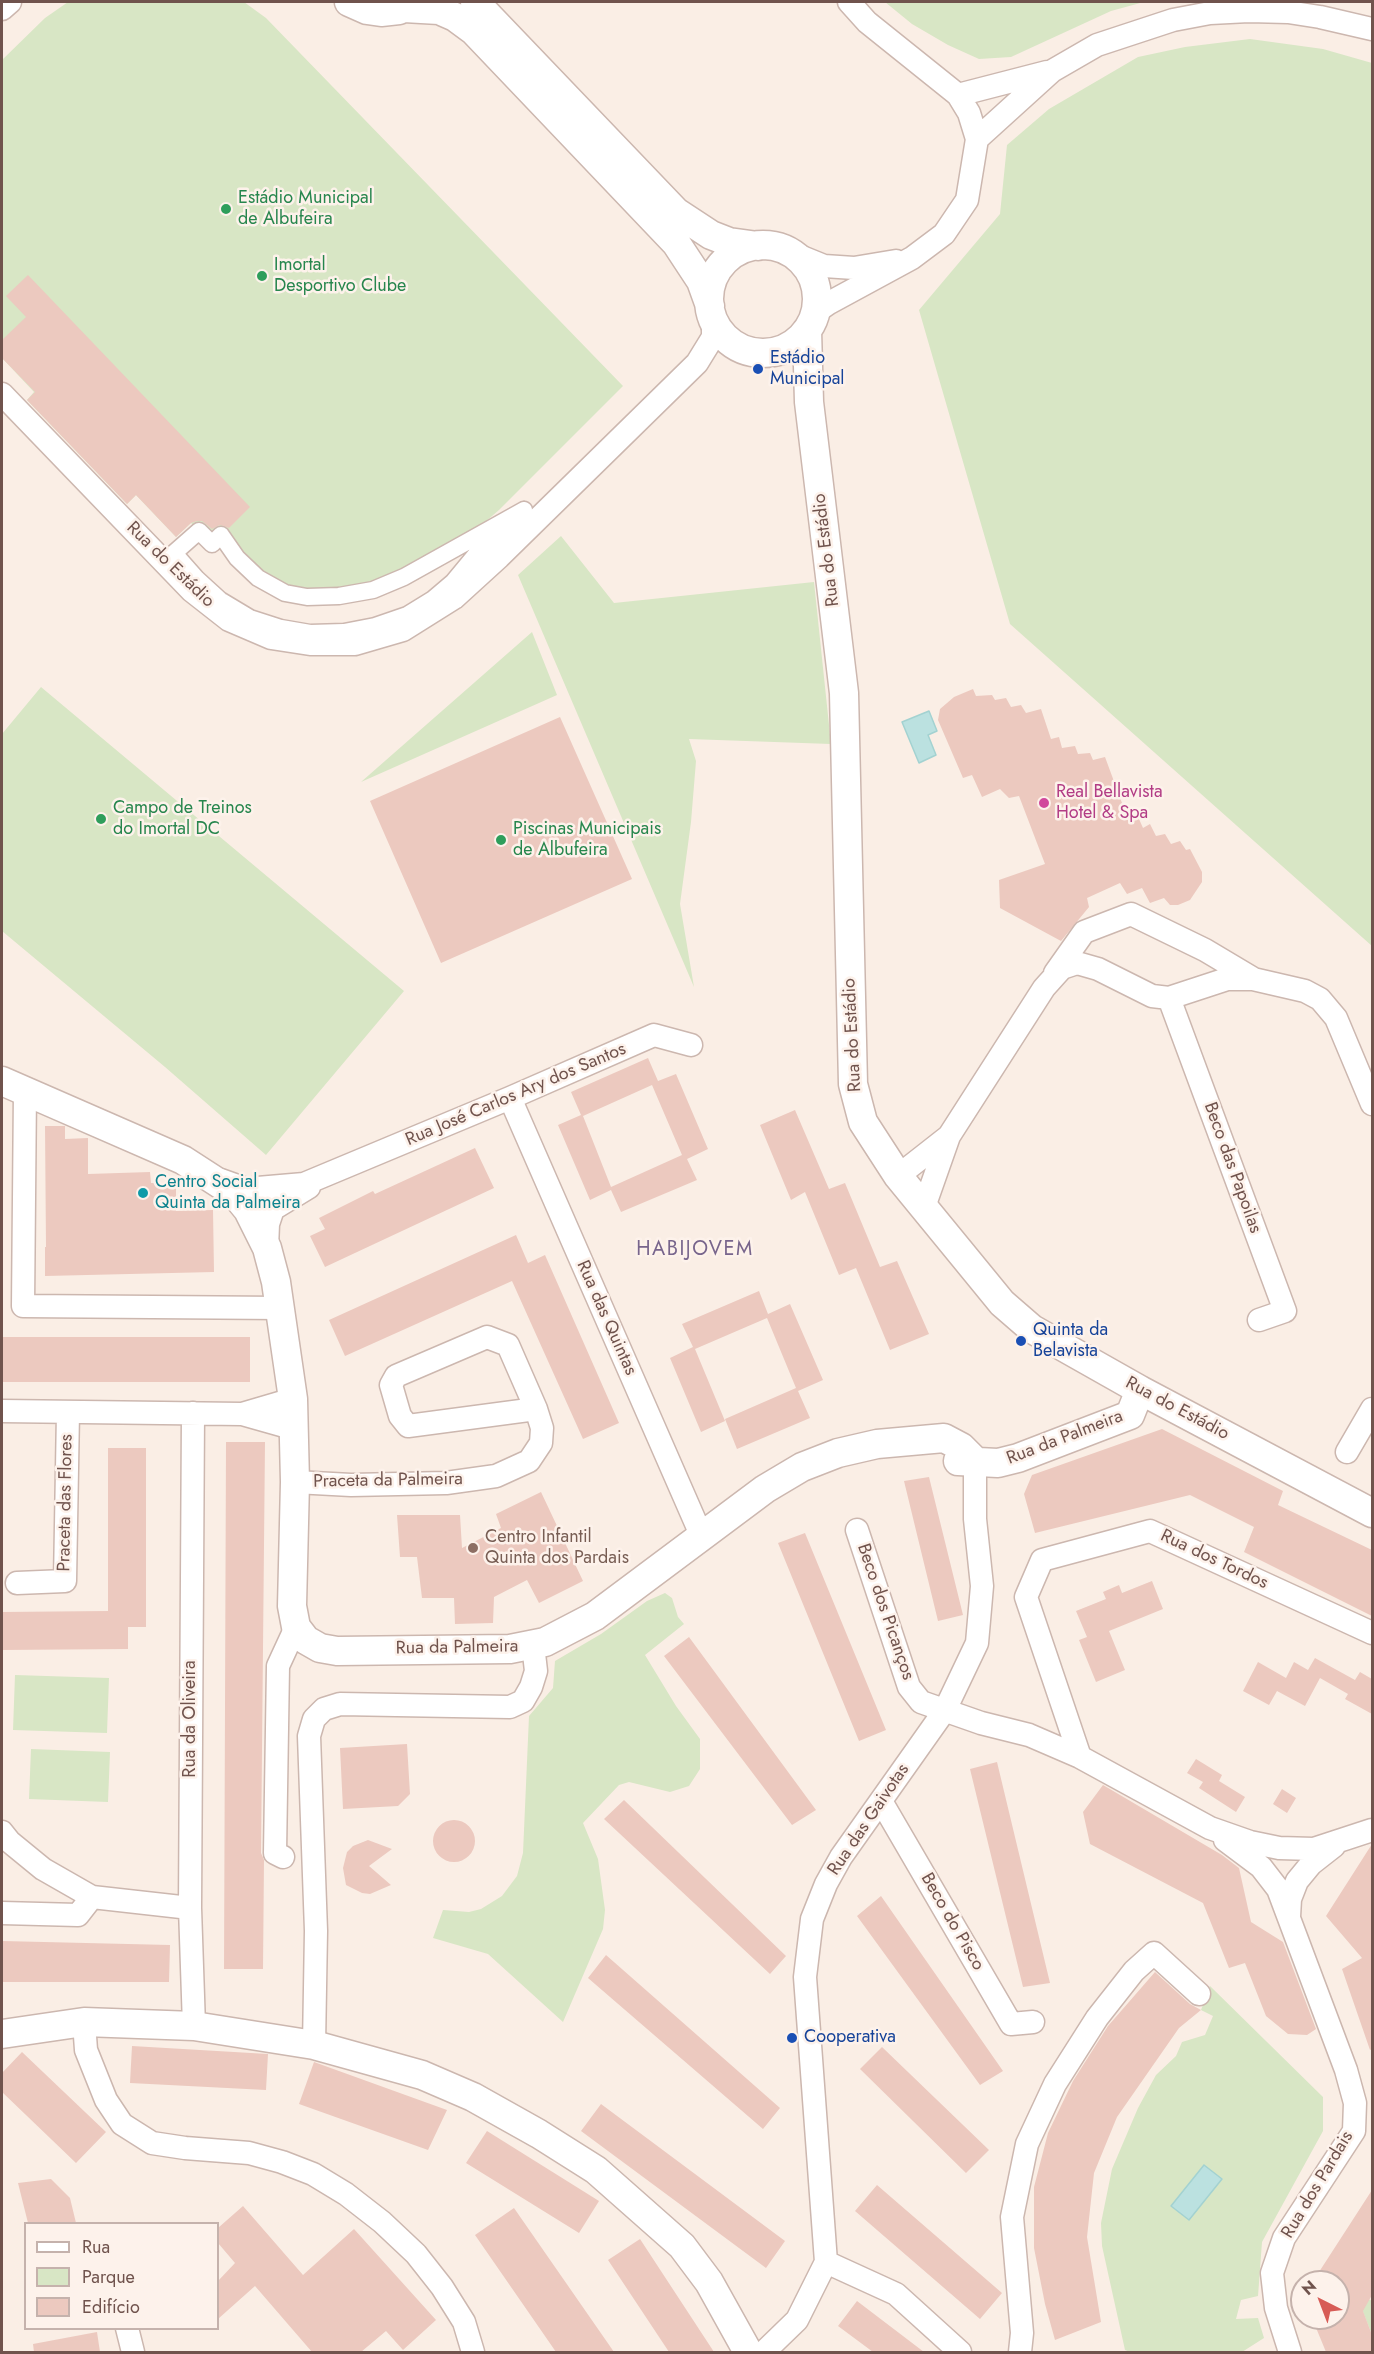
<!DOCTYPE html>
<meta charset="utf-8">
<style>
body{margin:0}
#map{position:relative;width:1374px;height:2354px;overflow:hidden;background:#faeee5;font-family:Jost,sans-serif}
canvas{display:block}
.frame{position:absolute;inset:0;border:3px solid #70534d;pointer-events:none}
.legend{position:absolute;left:24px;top:2222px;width:195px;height:108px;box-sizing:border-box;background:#fdf2eb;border:2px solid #c5b2ac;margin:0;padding:8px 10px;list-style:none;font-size:18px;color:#70534d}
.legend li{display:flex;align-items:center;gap:12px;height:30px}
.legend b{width:30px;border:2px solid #c5b2ac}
.north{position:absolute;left:1290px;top:2270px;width:60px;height:60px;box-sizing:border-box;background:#fdf2eb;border:2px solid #c5b2ac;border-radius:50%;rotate:318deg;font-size:16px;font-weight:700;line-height:24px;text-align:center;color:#70534d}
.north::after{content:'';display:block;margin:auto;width:21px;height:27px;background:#d75c56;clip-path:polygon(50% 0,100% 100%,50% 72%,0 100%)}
</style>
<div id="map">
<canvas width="1374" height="2354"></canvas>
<div class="frame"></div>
<ul class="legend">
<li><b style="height:8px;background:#fff"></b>Rua</li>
<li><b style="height:16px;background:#d8e6c5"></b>Parque</li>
<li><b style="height:16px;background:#ecc9bf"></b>Edifício</li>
</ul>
<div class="north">N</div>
</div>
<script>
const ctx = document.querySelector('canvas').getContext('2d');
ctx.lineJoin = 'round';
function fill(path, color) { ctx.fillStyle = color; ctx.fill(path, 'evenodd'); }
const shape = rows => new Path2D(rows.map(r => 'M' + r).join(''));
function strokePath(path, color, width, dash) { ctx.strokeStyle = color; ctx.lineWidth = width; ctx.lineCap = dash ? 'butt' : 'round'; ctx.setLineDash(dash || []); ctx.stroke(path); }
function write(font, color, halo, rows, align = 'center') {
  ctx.font = font + ' Jost,sans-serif'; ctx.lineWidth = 5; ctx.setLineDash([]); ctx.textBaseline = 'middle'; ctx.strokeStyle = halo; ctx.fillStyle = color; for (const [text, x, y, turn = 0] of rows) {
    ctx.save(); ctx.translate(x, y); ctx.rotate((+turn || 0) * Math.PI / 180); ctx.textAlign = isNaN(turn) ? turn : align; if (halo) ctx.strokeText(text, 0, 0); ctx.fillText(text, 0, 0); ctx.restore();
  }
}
fill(shape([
 [68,2,244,2,266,18,623,386,499,510,471,534,402,571,360,586,324,591,289,590,240,555,212,544,191,523,176,537,136,495,127,504,27,400,34,392,2,358,2,60,45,18],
 [885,2,1144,2,1111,11,1011,57,979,59,948,45,912,24],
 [1250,39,1323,49,1372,63,1372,946,1010,624,919,310,1000,214,1007,145,1049,109,1138,57,1185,47],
 [561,536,614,603,814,582,831,744,689,739,696,761,691,822,680,904,694,987,518,575],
 [532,632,557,695,361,782],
 [41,687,404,991,266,1155,165,1067,2,931,2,734],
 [665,1593,672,1598,678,1617,684,1624,645,1655,676,1706,700,1739,700,1769,689,1786,670,1792,629,1782,619,1785,583,1823,598,1859,605,1910,603,1929,563,2022,488,1954,433,1938,443,1910,469,1912,481,1909,502,1896,517,1876,523,1853,529,1716,553,1688,555,1661,601,1634,647,1601],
 [15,1675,109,1678,107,1733,13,1730],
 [31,1749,110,1752,108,1802,29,1799],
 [1210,1986,1323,2097,1323,2131,1262,2242,1258,2296,1241,2300,1236,2319,1258,2318,1264,2338,1242,2352,1130,2352,1125,2350,1102,2246,1101,2223,1112,2169,1138,2108,1156,2075,1176,2056,1182,2042,1205,2035,1213,2016,1201,2010],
 [1355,2291,1372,2301,1372,2335]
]), '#d8e6c5');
const water = shape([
 [929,711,937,731,928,735,936,755,919,763,902,722,929,711],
 [1204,2165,1222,2179,1189,2220,1171,2206,1204,2165]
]);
fill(water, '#bbe1e0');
strokePath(water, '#a3d2d1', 1.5);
fill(shape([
 [28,275,250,507,229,528,220,525,212,529,202,521,197,521,191,523,176,537,136,495,127,504,27,400,35,392,2,358,2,340,26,317,6,296],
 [973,689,976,696,992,695,995,700,1006,698,1011,707,1021,705,1026,713,1041,709,1051,739,1059,737,1062,748,1075,746,1078,754,1090,753,1093,760,1105,757,1129,822,1139,819,1143,828,1150,824,1156,836,1165,834,1171,844,1180,841,1186,850,1190,849,1202,872,1202,882,1190,900,1178,905,1170,905,1164,898,1150,903,1142,888,1127,894,1120,883,1087,898,1089,907,1061,941,1000,908,999,880,1045,864,1019,796,1009,798,1000,789,982,797,972,775,963,778,938,720,940,709,954,697],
 [560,717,632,879,441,963,370,801],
 [648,1058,658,1081,676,1074,708,1149,687,1159,697,1180,621,1212,611,1190,590,1200,558,1125,581,1115,571,1092],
 [652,1085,682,1155,611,1187,583,1116],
 [795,1110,829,1189,845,1183,880,1267,897,1261,929,1334,890,1350,856,1268,839,1275,805,1192,791,1200,760,1125],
 [45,1126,65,1126,65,1139,88,1138,88,1174,150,1172,151,1183,176,1183,176,1211,213,1210,214,1272,45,1276,45,1247,46,1247],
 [475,1148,494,1188,325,1267,310,1236,325,1229,319,1218,373,1191,375,1194],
 [516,1235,528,1263,545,1255,619,1423,583,1439,512,1281,345,1356,329,1320],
 [759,1291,768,1314,790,1304,823,1380,798,1391,810,1418,737,1449,725,1419,796,1388,767,1318,695,1349,725,1421,701,1432,670,1358,693,1347,682,1324],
 [2,1337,250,1337,250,1382,2,1382],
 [1162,1429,1283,1491,1278,1505,1372,1550,1372,1616,1244,1552,1254,1527,1190,1495,1035,1533,1024,1494,1032,1475],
 [226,1442,265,1442,261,1853,264,1860,263,1969,224,1969],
 [108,1448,146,1448,146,1627,128,1627,128,1649,2,1650,2,1612,108,1611],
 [929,1477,963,1615,938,1621,904,1481],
 [541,1492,583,1581,539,1603,527,1580,494,1597,493,1623,455,1624,454,1598,422,1598,417,1557,400,1557,397,1515,460,1515,462,1548,501,1528,496,1514],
 [805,1533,886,1730,859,1741,778,1543],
 [1152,1581,1163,1609,1109,1631,1125,1670,1096,1682,1079,1640,1087,1637,1076,1611,1106,1599,1103,1592,1119,1585,1122,1593],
 [689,1637,816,1810,792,1825,664,1656],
 [1315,1658,1355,1680,1360,1672,1372,1679,1372,1714,1345,1699,1348,1694,1320,1678,1305,1706,1277,1691,1269,1705,1243,1691,1258,1662,1286,1678,1294,1662,1308,1670],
 [407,1744,410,1794,398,1806,343,1809,340,1748],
 [1196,1759,1222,1775,1219,1781,1245,1797,1236,1812,1199,1788,1203,1782,1187,1773],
 [997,1762,1050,1983,1023,1987,970,1769],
 [1103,1785,1222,1855,1239,1868,1251,1922,1283,1942,1316,2029,1307,2035,1288,2034,1266,2016,1245,1963,1229,1968,1203,1903,1090,1844,1083,1812],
 [1282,1789,1296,1798,1287,1813,1273,1804],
 [624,1800,786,1956,770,1974,604,1819],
 '433 1841a21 21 0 1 1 42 0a21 21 0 1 1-42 0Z',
 [368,1840,392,1849,369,1866,391,1885,370,1894,362,1893,346,1885,343,1868,347,1852,353,1846],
 [1372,1844,1372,2049,1370,2050,1342,1969,1362,1958,1326,1916],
 [881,1896,1003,2071,980,2085,857,1916],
 [2,1941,170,1945,169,1982,2,1982],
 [606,1955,780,2108,763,2129,588,1978],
 [1155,1972,1190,2004,1201,2010,1179,2028,1117,2117,1094,2173,1087,2237,1101,2322,1055,2340,1045,2304,1034,2248,1034,2187,1048,2133,1073,2081,1108,2026],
 [132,2046,268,2054,266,2090,130,2083],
 [882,2047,989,2150,966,2173,860,2069],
 [22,2052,106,2132,76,2163,2,2092,2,2073],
 [314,2062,447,2110,428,2150,299,2104],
 [601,2104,785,2241,766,2268,581,2131],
 [487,2131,599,2201,579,2233,466,2163],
 [51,2179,70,2198,76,2223,28,2223,18,2183],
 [877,2185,1002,2293,980,2319,855,2211],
 [1372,2190,1372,2295,1363,2311,1372,2335,1372,2352,1326,2352,1312,2318,1338,2318,1338,2282,1319,2272],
 [243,2206,303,2275,354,2229,436,2320,403,2350,386,2331,361,2352,312,2352,255,2286,218,2319,218,2281,235,2263,218,2243,218,2228],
 [514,2208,614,2352,556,2352,475,2235],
 [640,2239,714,2352,669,2352,608,2260],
 [857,2301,924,2352,873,2352,838,2326],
 [97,2332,100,2352,34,2352,33,2344]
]), '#ecc9bf');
const pedestrian = shape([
 [524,510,477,553,453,582,433,599,407,615,375,626,344,632,310,633,281,628,250,618,220,600,197,579,174,553,199,531,212,544,221,535,237,558,258,578,285,593,307,597,339,596,373,590,404,577,524,510]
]);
const minor = shape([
 [2,9,10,2],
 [958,95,1047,72],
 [977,139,1052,71,1097,45,1173,20,1210,13,1249,11,1288,12,1320,17,1372,29],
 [792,253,824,266,854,268,896,261],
 [816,312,829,303,912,258,944,234,967,200,977,139,969,113,958,95,867,22,849,2],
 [2,394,192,591,229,620,271,638,310,644,355,644,403,630,454,598,499,557,697,363,713,337,713,319],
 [1055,973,1084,932,1131,914,1205,950,1252,978],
 [1169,998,1285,1311,1259,1320],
 [25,1090,23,1306,282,1308],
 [510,1098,702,1537],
 [898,1176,949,1136],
 [221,1180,246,1189,304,1184,510,1098,654,1035,691,1045],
 [924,1207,949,1136,1044,988,1062,968,1077,963,1098,969,1152,996,1169,998,1227,979,1253,979,1305,991,1320,999,1336,1018,1372,1104],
 [267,1248,268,1224,273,1209,309,1187],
 [2,1411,242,1414,295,1429],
 [193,1413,190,1908,194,2026],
 [242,1414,293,1399],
 [1347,1452,1372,1409],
 [295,1482,351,1485,446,1483,496,1476,529,1461,541,1443,542,1428,536,1409,508,1345,487,1337,396,1376,391,1385,400,1416,408,1426,536,1409],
 [857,1530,909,1687,921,1702,981,1723,1029,1735,1080,1757,1210,1828,1250,1842,1279,1848,1314,1849,1372,1830],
 [17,1583,65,1581,68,1412],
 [1080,1757,1026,1597,1042,1560,1150,1531,1372,1633],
 [881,1801,1011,2024,1033,2022],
 [2,1832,10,1842,43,1869,92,1897,190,1908],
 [1225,1840,1261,1867,1278,1889,1346,2070,1355,2103,1354,2131,1284,2238,1272,2273,1276,2308,1290,2352],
 [283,1857,275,1853,278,1666,296,1627],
 [2,1913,78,1915,92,1897],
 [1289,1917,1290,1899,1297,1881,1311,1864,1334,1846],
 [84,2022,86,2050,106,2100,122,2124,152,2143,185,2148,249,2153,282,2162,313,2174,346,2194,382,2222,416,2254,442,2287,464,2322,473,2352],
 [314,2045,316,1931,309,1736,314,1719,324,1709,340,1704,510,1707,523,1701,531,1687,536,1671,533,1645],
 [826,2262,896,2294,960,2352],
 [127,2328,133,2352],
 [764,2352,797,2320,826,2262,805,1977,812,1919,826,1884,841,1857,945,1710,977,1643,982,1586,975,1519,975,1461],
 [1020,2352,1022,2333,1012,2217,1027,2144,1055,2084,1097,2018,1134,1971,1154,1953,1199,1994]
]);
const tertiary = shape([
 [349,2,367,10,381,12,399,10,417,2],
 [475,2,676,212,711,235,729,242,758,246],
 [404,8,439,10,455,17,474,31,676,243,701,281,710,306],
 '709 299a54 54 0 1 1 108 0a54 54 0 1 1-108 0Z',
 [807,330,809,402,844,693,853,1084,863,1122,898,1176,966,1259,1002,1303,1032,1329,1140,1390,1372,1513],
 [2,1081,183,1160,234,1193,248,1210,267,1248,276,1282,293,1399,295,1482,292,1606,296,1627,306,1640,320,1648,337,1651,510,1649,545,1642,595,1616,765,1489,802,1467,838,1453,877,1444,944,1438,961,1447,975,1461],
 [958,1461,998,1463,1018,1458,1130,1415,1140,1390],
 [2,2034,84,2022,194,2026,314,2045,422,2075,473,2097,539,2134,596,2170,682,2246,709,2282,748,2352]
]);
strokePath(pedestrian, '#ccb7af', 19);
strokePath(minor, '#ccb7af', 25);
strokePath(tertiary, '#ccb7af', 31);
strokePath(pedestrian, '#fff', 16);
strokePath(minor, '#fff', 22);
strokePath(tertiary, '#fff', 28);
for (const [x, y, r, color] of [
 [226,209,6,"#2e9e5b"],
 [262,276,6,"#2e9e5b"],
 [758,369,6,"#1a4fb4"],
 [1044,803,6,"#d1479c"],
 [101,819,6,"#2e9e5b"],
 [501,840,6,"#2e9e5b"],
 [143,1193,6,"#0f9aa8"],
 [1021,1341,6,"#1a4fb4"],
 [473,1548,6,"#8d6e63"],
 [792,2038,6,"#1a4fb4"]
]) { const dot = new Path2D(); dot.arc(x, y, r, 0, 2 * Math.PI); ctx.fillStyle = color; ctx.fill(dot); strokePath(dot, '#fdf2eb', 2); }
write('18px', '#27864d', '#fdf2eb', [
 ["Estádio Municipal",238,199],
 ["de Albufeira",238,220],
 ["Imortal",274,266],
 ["Desportivo Clube",274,287],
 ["Campo de Treinos",113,809],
 ["do Imortal DC",113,830],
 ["Piscinas Municipais",513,830],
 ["de Albufeira",513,851]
], 'left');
write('18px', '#164399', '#fdf2eb', [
 ["Estádio",770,359],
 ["Municipal",770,380],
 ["Quinta da",1033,1331],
 ["Belavista",1033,1352],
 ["Cooperativa",804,2038]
], 'left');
write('18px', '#70534d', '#fdf2eb', [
 ["Rua do Estádio",827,550,-97],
 ["Rua do Estádio",170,565,44],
 ["Rua do Estádio",853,1035,-93],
 ["Rua José Carlos Ary dos Santos",516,1095,-23],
 ["Beco das Papoilas",1232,1168,70],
 ["Rua das Quintas",606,1318,66],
 ["Rua do Estádio",1177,1409,28],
 ["Rua da Palmeira",1065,1438,-21],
 ["Praceta da Palmeira",388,1481,-1],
 ["Praceta das Flores",66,1503,-89],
 ["Rua dos Tordos",1214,1560,25],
 ["Beco dos Picanços",885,1612,71],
 ["Rua da Palmeira",457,1648,-1],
 ["Rua da Oliveira",191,1719,-90],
 ["Rua das Gaivotas",869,1820,-56],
 ["Beco do Pisco",952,1922,60],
 ["Rua dos Pardais",1318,2185,-59]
]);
write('18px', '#b23c85', '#fdf2eb', [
 ["Real Bellavista",1056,793],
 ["Hotel & Spa",1056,814]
], 'left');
write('18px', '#0d838f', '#fdf2eb', [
 ["Centro Social",155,1183],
 ["Quinta da Palmeira",155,1204]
], 'left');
write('18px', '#785e54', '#fdf2eb', [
 ["Centro Infantil",485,1538],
 ["Quinta dos Pardais",485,1559]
], 'left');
ctx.letterSpacing = '1.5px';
write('20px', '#78658c', '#fdf2eb', [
 ["HABIJOVEM",695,1250]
]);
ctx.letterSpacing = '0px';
</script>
